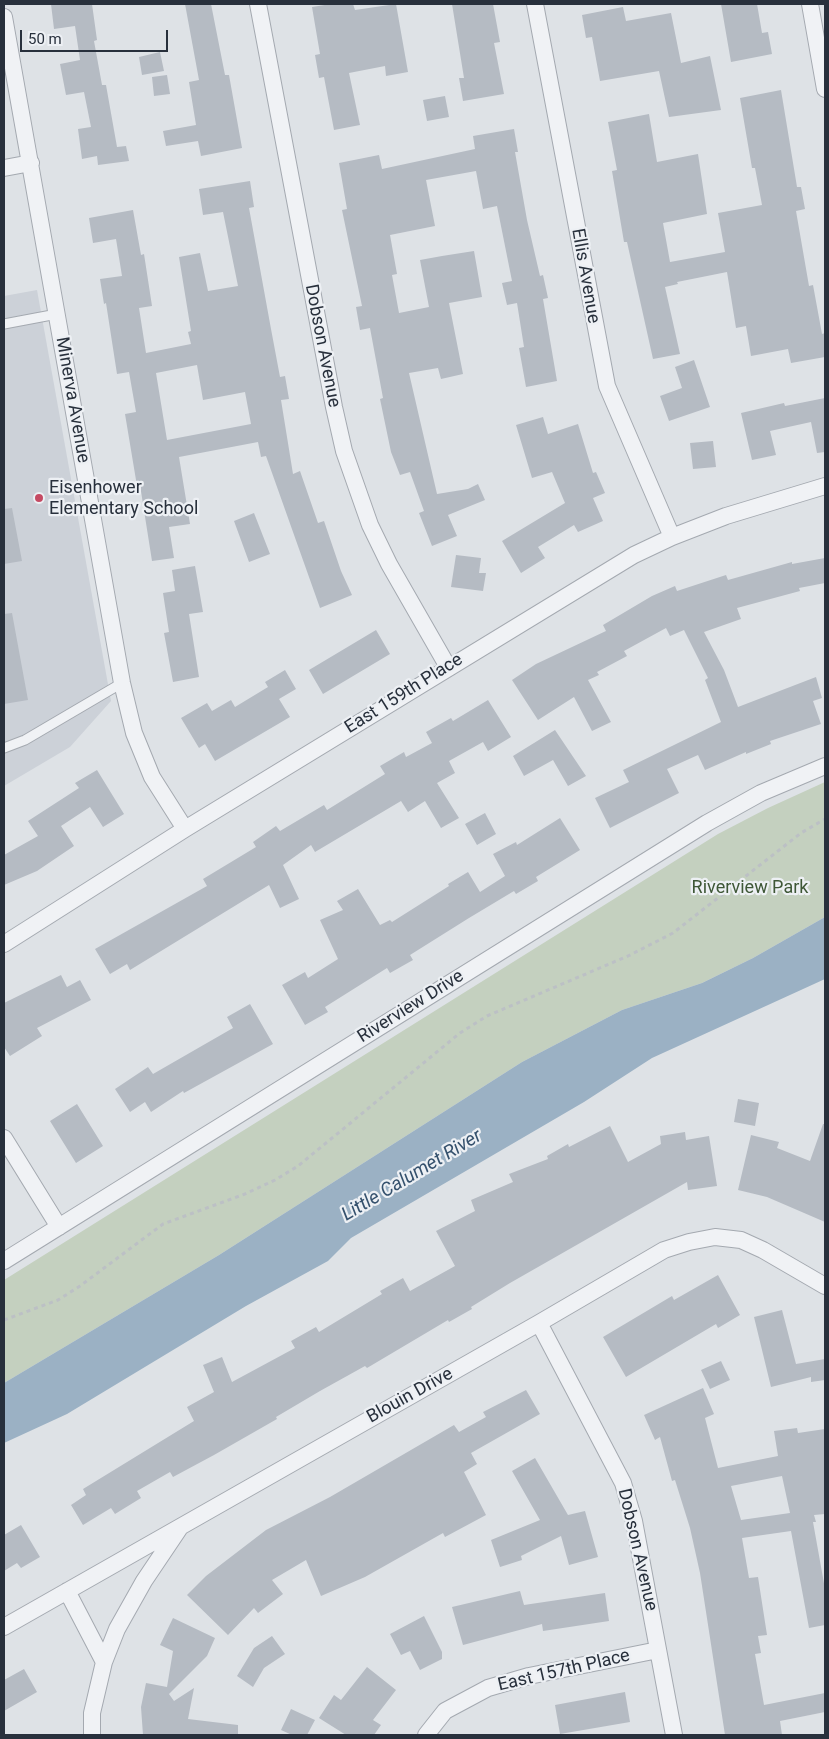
<!DOCTYPE html>
<style>
body{margin:0}
#map{position:relative;width:829px;height:1739px;overflow:hidden;background:#dee2e6;font-family:Roboto,sans-serif}
canvas{display:block}
.frame{position:absolute;inset:0;border:5px solid #28303c;pointer-events:none}
.scale{position:absolute;left:20px;top:30px;width:148px;height:22px;box-sizing:border-box;border:2px solid #28303c;border-top:0;padding-left:6px;font-size:15px;line-height:18px;white-space:nowrap;color:#28303c;-webkit-text-stroke:4px #edf0f4;paint-order:stroke}
</style>
<div id="map">
<canvas width="829" height="1739"></canvas>
<div class="frame"></div>
<div class="scale">50 m</div>
</div>
<script>
const ctx = document.querySelector('canvas').getContext('2d');
ctx.lineJoin = 'round';
function fill(path, color) { ctx.fillStyle = color; ctx.fill(path, 'evenodd'); }
const shape = rows => new Path2D(rows.map(r => 'M' + r).join(''));
function strokePath(path, color, width, dash) { ctx.strokeStyle = color; ctx.lineWidth = width; ctx.lineCap = dash ? 'butt' : 'round'; ctx.setLineDash(dash || []); ctx.stroke(path); }
function write(font, color, halo, rows, align = 'center') {
  ctx.font = font + ' Roboto,sans-serif'; ctx.lineWidth = 4.5; ctx.setLineDash([]); ctx.textBaseline = 'middle'; ctx.strokeStyle = halo; ctx.fillStyle = color; for (const [text, x, y, turn = 0] of rows) {
    ctx.save(); ctx.translate(x, y); ctx.rotate((+turn || 0) * Math.PI / 180); ctx.textAlign = isNaN(turn) ? turn : align; if (halo) ctx.strokeText(text, 0, 0); ctx.fillText(text, 0, 0); ctx.restore();
  }
}
fill(shape([
 [37,290,111,701,70,747,4,786,4,296]
]), '#ccd1d8');
fill(shape([
 [825,782,825,917,753,958,702,983,622,1010,522,1062,219,1255,4,1383,4,1280,718,834,768,808]
]), '#c4d0bf');
fill(shape([
 [825,917,825,979,652,1058,584,1102,351,1238,328,1261,246,1306,67,1414,4,1443,4,1383,219,1255,522,1062,622,1010,702,983,753,958]
]), '#9bb1c4');
fill(shape([
 [51,4,92,4,97,40,94,41,102,85,106,85,117,147,126,146,129,161,98,165,97,156,82,159,78,129,91,127,84,92,66,95,60,64,80,60,75,26,54,29],
 [185,4,211,4,225,75,229,75,242,148,201,156,198,141,166,146,163,131,196,125,189,82,199,80],
 [331,4,353,4,355,10,396,4,408,72,386,76,385,66,349,73,360,125,334,130,324,77,319,78,315,55,320,54,312,7],
 [452,4,493,4,500,42,494,43,504,94,463,101,459,78,464,78],
 [721,4,757,4,762,33,768,32,772,54,731,62],
 [623,7,626,21,671,13,681,63,710,56,721,110,669,117,659,71,600,81,592,37,586,38,582,15],
 [160,52,164,71,142,75,139,57],
 [167,75,170,94,154,96,152,77],
 [781,90,797,187,801,187,805,209,796,211,809,286,813,285,822,334,825,333,825,357,791,363,788,349,751,356,746,326,736,328,727,272,677,282,678,284,665,287,680,354,653,359,627,242,624,242,612,171,617,170,608,122,649,114,657,162,698,154,707,214,663,223,670,262,725,252,718,213,762,205,755,168,752,168,740,98],
 [445,96,449,117,427,121,423,100],
 [514,129,518,152,515,152,527,220,540,276,543,275,548,298,543,299,557,381,526,387,519,348,524,347,517,303,507,305,502,283,512,281,497,206,483,209,476,171,426,180,435,226,390,235,397,274,392,275,399,313,429,307,420,260,442,256,474,251,482,297,449,303,463,374,441,379,438,368,409,373,437,494,468,489,478,484,485,500,448,515,457,536,432,546,419,513,424,511,410,472,400,475,391,452,380,399,383,398,370,328,360,330,356,307,362,306,342,210,347,209,339,163,379,155,382,169,475,149,473,136],
 [250,181,254,207,249,208,271,329,280,377,285,376,289,399,281,400,293,474,300,471,318,523,324,521,341,571,352,595,320,608,266,456,261,457,258,442,179,457,190,524,169,527,174,558,152,561,140,485,137,486,125,414,136,412,129,372,117,374,106,303,104,304,100,279,122,276,116,239,93,243,89,218,133,210,141,255,144,254,152,306,139,308,146,353,191,344,188,332,191,331,179,257,200,253,208,291,238,286,223,212,203,215,199,189],
 [197,365,203,400,245,392,251,424,167,440,156,373],
 [694,360,710,407,669,421,660,396,682,388,675,367],
 [825,398,825,452,817,453,811,422,770,431,776,455,752,460,741,413,784,403,785,406],
 [543,417,548,434,578,424,593,473,596,472,605,493,593,498,603,521,578,532,574,525,538,547,545,558,521,573,502,541,565,503,552,472,532,478,516,425],
 [713,441,716,467,693,469,690,443],
 [12,508,22,561,4,564,4,509],
 [254,513,270,554,249,562,234,521],
 [456,555,481,558,479,573,486,573,483,591,451,587],
 [825,558,825,583,799,588,800,591,737,608,741,619,704,632,724,670,738,707,816,677,822,698,813,701,821,724,770,741,771,744,746,754,746,752,705,770,698,755,667,769,679,793,610,828,595,798,629,782,623,770,721,722,705,680,708,678,684,630,670,636,666,628,624,651,627,656,597,672,599,675,588,680,611,722,592,731,574,697,538,720,512,680,536,664,606,631,603,625,652,596,675,586,677,591,726,575,728,580,792,562,792,564],
 [195,566,203,612,189,614,199,677,173,682,164,633,169,632,163,593,175,591,172,570],
 [12,613,28,700,4,704,4,614],
 [376,630,390,654,323,694,309,670],
 [285,670,296,689,279,699,290,717,215,761,205,744,199,748,181,718,207,703,212,711,231,700,235,707,268,687,265,682],
 [488,700,511,737,488,751,483,742,449,761,455,773,437,783,459,818,441,828,425,801,408,812,401,801,315,852,311,845,283,865,299,899,280,908,269,885,130,970,127,964,110,974,95,949,207,886,203,879,256,847,253,842,276,826,280,831,324,805,327,810,385,774,380,766,404,752,406,757,432,743,426,732,451,718,453,721],
 [555,730,586,776,568,786,553,760,524,776,513,756],
 [97,770,124,814,103,827,90,807,61,826,74,846,37,871,4,885,4,855,38,836,28,821,79,788,75,783],
 [485,813,496,834,477,845,465,824],
 [560,818,580,850,536,877,538,881,516,894,514,891,469,918,410,955,413,960,390,973,387,968,325,1007,328,1012,305,1025,282,985,305,972,308,978,338,959,320,920,343,910,337,901,358,889,380,925,390,920,392,922,449,886,448,884,468,872,480,892,505,876,493,854,516,842,517,845],
 [61,975,67,987,80,980,91,1000,37,1028,42,1036,10,1056,4,1047,4,1003],
 [250,1004,273,1044,184,1093,183,1091,151,1112,145,1102,130,1112,115,1089,148,1067,153,1074,233,1028,227,1017],
 [738,1099,759,1103,755,1126,734,1122],
 [77,1104,103,1146,76,1163,50,1121],
 [823,1124,825,1124,825,1222,767,1197,738,1190,751,1135,779,1142,777,1148,810,1161],
 [610,1126,628,1162,661,1144,660,1136,685,1132,686,1140,709,1136,717,1186,688,1190,687,1182,510,1283,471,1307,472,1309,449,1322,448,1320,367,1368,365,1366,320,1391,276,1417,277,1419,214,1455,173,1477,170,1472,137,1491,141,1498,115,1514,111,1508,83,1525,71,1505,86,1495,83,1489,194,1421,187,1407,214,1392,203,1365,222,1357,232,1382,295,1348,291,1341,316,1327,319,1332,382,1294,380,1291,403,1278,410,1291,455,1266,436,1231,475,1211,471,1200,513,1182,509,1174,548,1159,547,1156,568,1144,569,1147],
 [718,1275,740,1315,718,1328,716,1324,626,1377,603,1337,672,1296,674,1300],
 [782,1310,796,1364,825,1359,825,1380,811,1382,811,1377,771,1387,754,1317],
 [721,1361,730,1380,710,1389,701,1370],
 [703,1388,714,1414,705,1418,718,1468,778,1456,774,1431,797,1428,798,1433,825,1429,825,1514,814,1515,816,1522,813,1522,825,1589,825,1625,809,1628,791,1531,742,1538,749,1578,758,1577,767,1635,758,1636,761,1653,755,1654,764,1705,825,1693,825,1712,780,1721,782,1735,725,1735,700,1573,690,1528,675,1480,672,1481,660,1437,655,1440,644,1415],
 [782,1476,790,1513,741,1520,731,1486],
 [526,1390,540,1414,471,1453,477,1464,464,1472,486,1515,445,1537,443,1533,365,1577,321,1596,306,1560,272,1580,283,1594,258,1613,254,1608,228,1635,187,1595,206,1576,266,1530,330,1497,454,1425,459,1432,486,1417,483,1412],
 [535,1458,568,1515,585,1511,598,1557,569,1565,561,1536,521,1556,522,1560,500,1567,491,1540,540,1520,512,1471],
 [21,1525,40,1557,21,1568,17,1563,4,1571,4,1535],
 [520,1591,524,1605,605,1593,609,1621,543,1631,542,1624,463,1645,452,1607],
 [424,1616,442,1652,442,1659,420,1670,410,1651,401,1655,390,1634],
 [173,1618,215,1638,207,1656,169,1694,174,1701,194,1688,188,1719,238,1725,238,1735,143,1735,141,1707,146,1683,167,1687,173,1651,160,1645],
 [272,1636,285,1654,264,1668,253,1687,237,1676,254,1648],
 [367,1667,396,1690,373,1720,381,1725,374,1735,346,1735,319,1718,334,1695,341,1700],
 [24,1669,37,1692,4,1711,4,1680],
 [625,1692,630,1722,560,1734,555,1705],
 [291,1709,315,1720,307,1735,292,1735,281,1730]
]), '#b5bbc3');
const service = shape([
 [4,324,57,314],
 [4,748,25,740,122,683]
]);
const minor = shape([
 [258,4,334,407,344,451,370,525,389,564,448,667],
 [535,4,607,386,672,537],
 [810,4,825,89],
 [4,17,122,683,134,733,152,777,185,829],
 [4,168,31,163],
 [4,944,185,829,634,555,672,537,726,516,825,486],
 [4,1138,59,1227],
 [4,1261,707,823,761,793,825,766],
 [539,1323,623,1483,634,1521,674,1735],
 [67,1591,104,1662],
 [4,1627,539,1323,664,1250,689,1242,715,1237,741,1240,763,1250,825,1286],
 [92,1735,92,1713,104,1662,117,1629,144,1581,179,1529],
 [426,1735,445,1711,488,1688,529,1676,658,1650]
]);
strokePath(service, '#a4a9b0', 11);
strokePath(minor, '#a4a9b0', 18);
strokePath(shape([
 [4,1320,58,1300,80,1286,163,1224,245,1194,275,1180,298,1166,460,1033,487,1016,628,956,673,933,801,833,825,819]
]), '#bcc0c5', 3, [4, 4]);
strokePath(service, '#f0f2f5', 9);
strokePath(minor, '#f0f2f5', 16);
for (const [x, y, r, color] of [
 [39,498,5,"#c54a63"]
]) { const dot = new Path2D(); dot.arc(x, y, r, 0, 2 * Math.PI); ctx.fillStyle = color; ctx.fill(dot); strokePath(dot, '#edf0f4', 2); }
write('18px', '#28303c', '#edf0f4', [
 ["Ellis Avenue",585,276,80],
 ["Dobson Avenue",322,346,79],
 ["Minerva Avenue",72,400,80],
 ["East 159th Place",404,694,-32],
 ["Riverview Drive",411,1007,-32],
 ["Blouin Drive",410,1396,-29],
 ["Dobson Avenue",637,1550,77],
 ["East 157th Place",564,1671,-13]
]);
write('18px', '#28303c', '#edf0f4', [
 ["Eisenhower",49,488],
 ["Elementary School",49,509]
], 'left');
write('18px', '#3e5736', '#edf0f4', [
 ["Riverview Park",750,888]
]);
write('italic 19px', '#35516d', '#edf0f4', [
 ["Little Calumet River",412,1176,-31]
]);
</script>
